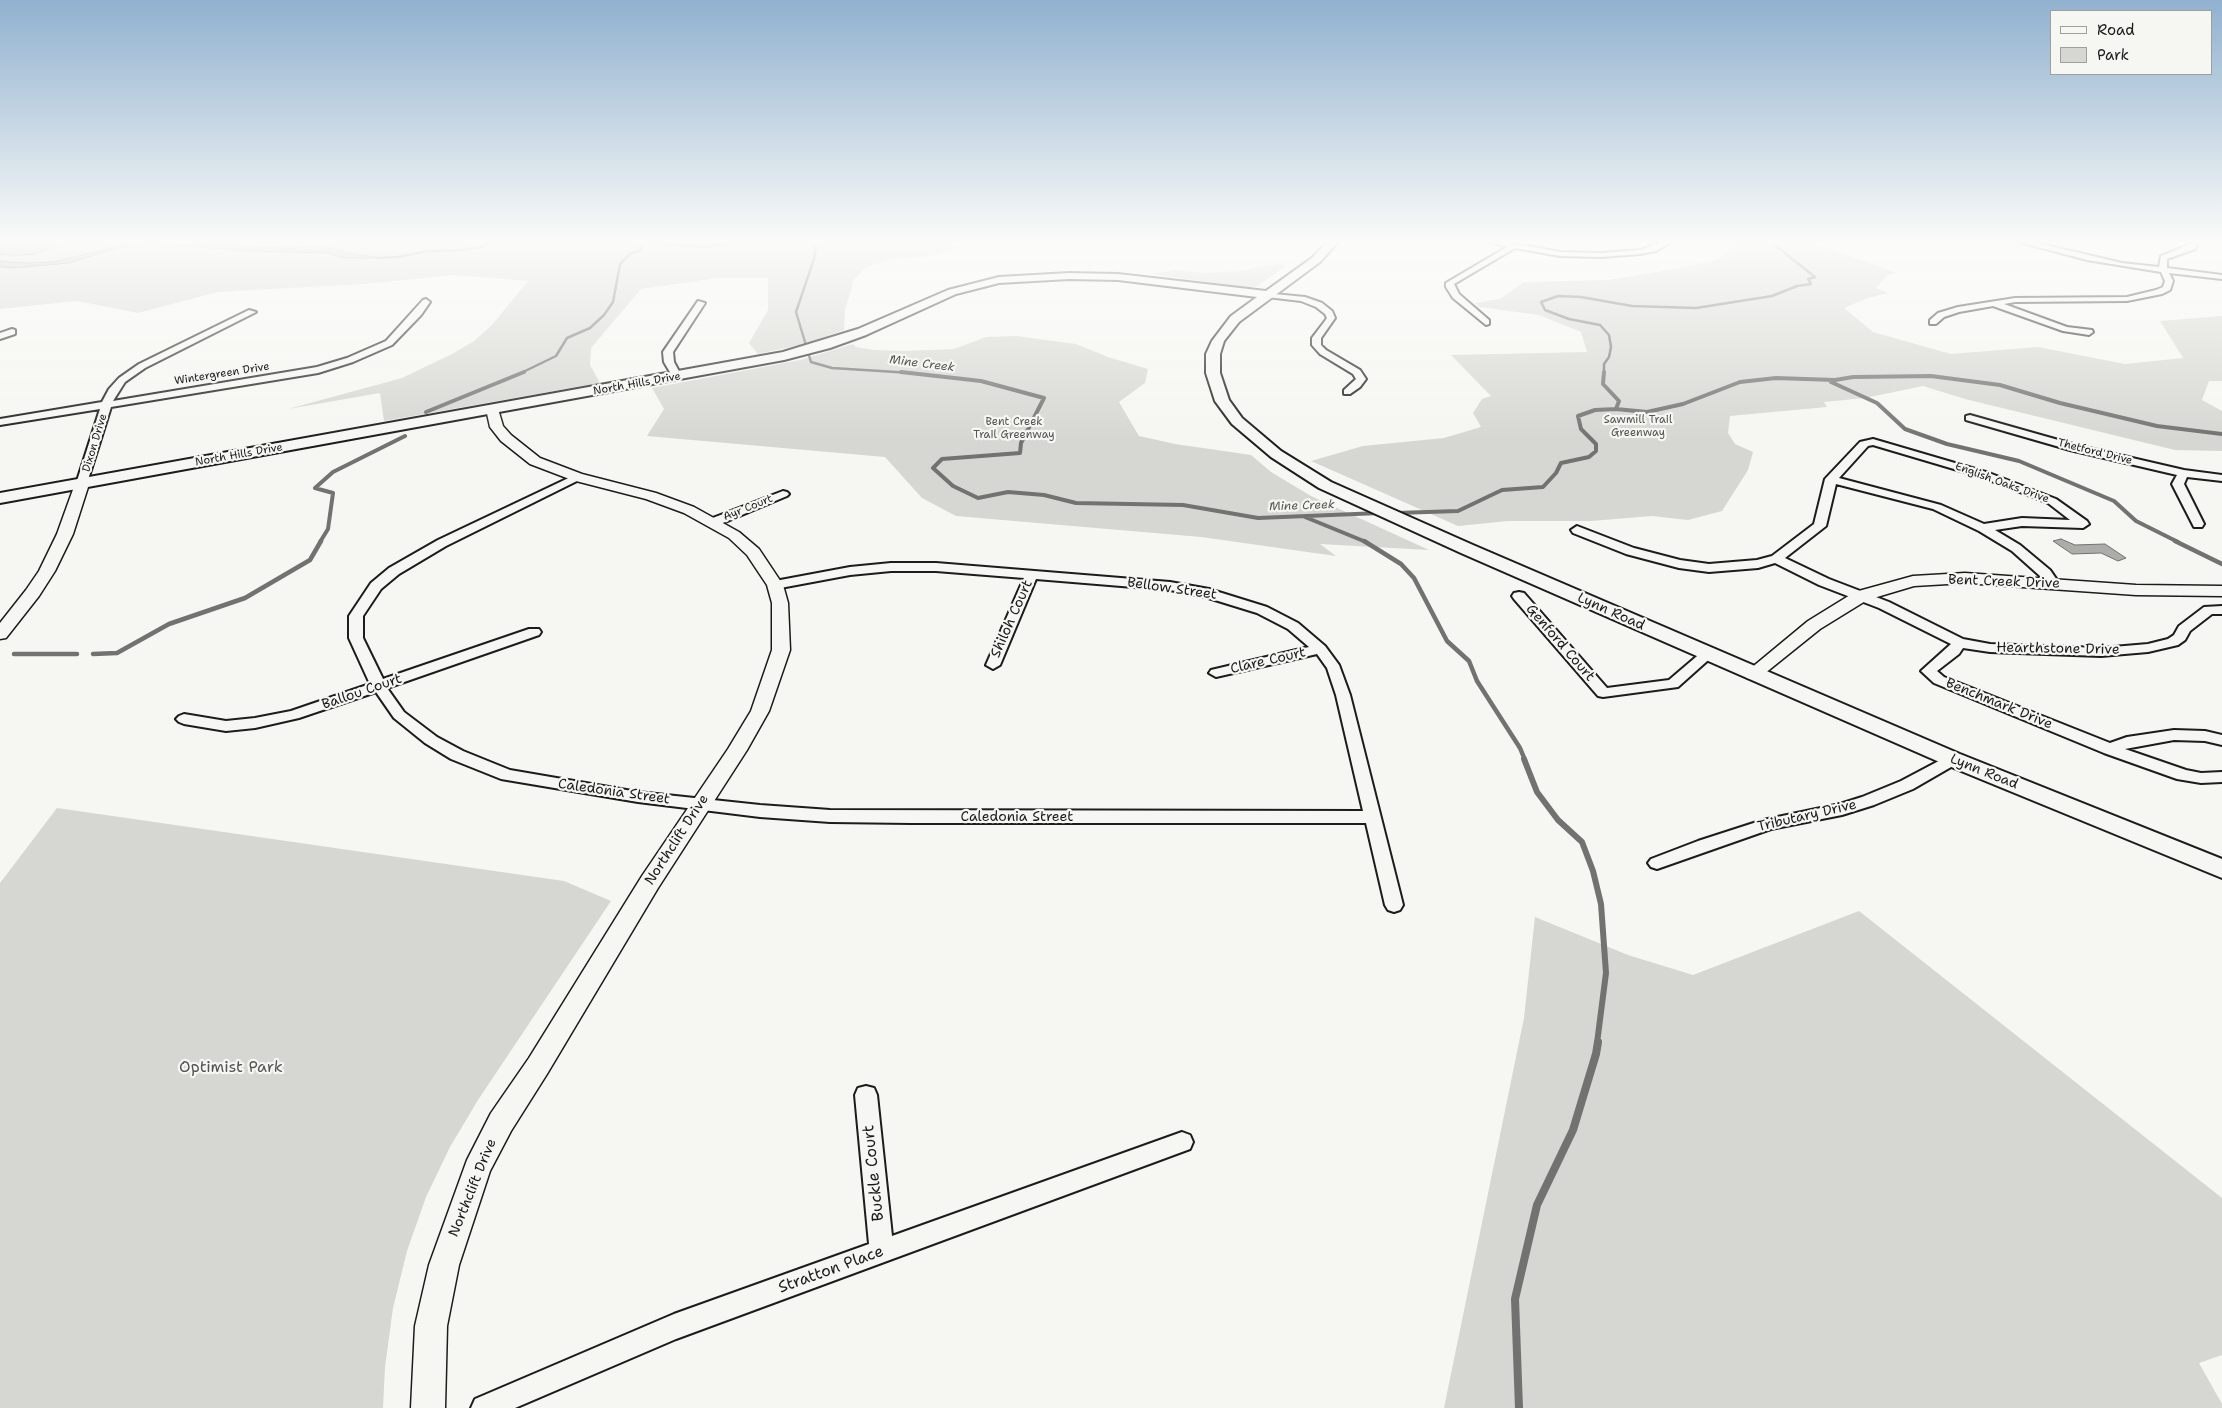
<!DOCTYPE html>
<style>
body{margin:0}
#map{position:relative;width:2222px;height:1408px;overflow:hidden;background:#f6f6f2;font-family:"Shantell Sans",sans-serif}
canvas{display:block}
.legend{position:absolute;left:2050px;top:10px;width:162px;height:65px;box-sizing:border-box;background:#f6f6f2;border:1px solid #9f9f9c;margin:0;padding:6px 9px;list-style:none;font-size:15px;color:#1c1c1c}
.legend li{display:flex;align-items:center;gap:10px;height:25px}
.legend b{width:25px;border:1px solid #9f9f9c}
</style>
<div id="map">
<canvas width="2222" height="1408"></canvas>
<ul class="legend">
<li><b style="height:6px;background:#f6f6f2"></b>Road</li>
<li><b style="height:14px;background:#d6d6d2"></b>Park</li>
</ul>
</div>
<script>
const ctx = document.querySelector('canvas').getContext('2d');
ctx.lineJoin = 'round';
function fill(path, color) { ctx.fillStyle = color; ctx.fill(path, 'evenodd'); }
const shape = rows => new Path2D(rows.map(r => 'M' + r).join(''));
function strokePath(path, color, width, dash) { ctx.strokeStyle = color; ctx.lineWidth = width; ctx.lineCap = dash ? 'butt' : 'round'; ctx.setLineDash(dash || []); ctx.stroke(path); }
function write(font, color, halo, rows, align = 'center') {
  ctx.font = font + ' "Shantell Sans",sans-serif'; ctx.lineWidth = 4.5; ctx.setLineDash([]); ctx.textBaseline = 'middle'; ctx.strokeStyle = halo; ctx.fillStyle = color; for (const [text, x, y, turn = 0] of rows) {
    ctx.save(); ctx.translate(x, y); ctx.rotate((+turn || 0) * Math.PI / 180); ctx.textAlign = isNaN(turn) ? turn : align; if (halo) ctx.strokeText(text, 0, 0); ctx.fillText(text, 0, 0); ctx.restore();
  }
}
fill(shape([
 [0,242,934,242,961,247,933,256,890,259,865,268,854,280,845,310,844,330,804,344,758,354,749,343,768,310,768,278,718,278,641,289,591,348,590,365,600,383,384,421,380,393,288,409,402,378,452,354,474,341,492,325,528,281,454,275,364,284,218,292,138,313,77,301,0,309],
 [1739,242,1811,242,1897,273,1888,275,1876,288,1888,293,1868,298,1844,308,1873,332,1951,354,2038,347,2125,364,2183,358,2160,321,2222,316,2222,381,2209,381,2202,400,2222,411,2222,451,2175,450,1965,399,1923,386,1865,398,1824,402,1827,407,1730,416,1728,433,1735,444,1753,452,1748,470,1722,511,1688,520,1652,516,1591,521,1508,521,1458,526,1311,461,1363,446,1444,438,1481,427,1473,413,1482,399,1491,396,1451,355,1587,352,1581,332,1539,315,1479,307,1475,303,1500,299,1524,282,1609,280,1691,266,1718,259],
 [1277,264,1286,266,1257,286,1249,288,1151,274,1175,270,1203,273,1239,271],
 [1016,336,1076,344,1108,357,1148,369,1145,383,1119,402,1139,436,1175,444,1251,455,1271,472,1311,496,1429,550,1320,544,1336,556,1201,537,956,516,922,498,885,457,647,436,664,409,652,388,800,360,853,344,856,347,874,350,904,351,954,349,986,337],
 [57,808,564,881,611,901,478,1100,450,1147,426,1197,407,1251,393,1308,385,1367,383,1408,0,1408,0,883],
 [1859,911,2222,1198,2222,1355,2199,1363,2222,1404,2222,1408,1444,1408,1524,1018,1535,917,1628,955,1693,975]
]), '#d6d6d2');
const water = shape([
 [0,242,67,242,35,254,10,256,9,254,0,255,0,242],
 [137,242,211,242,251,247,292,248,320,246,359,255,384,258,344,258,327,253,250,251,161,244,139,244,118,248,69,263,14,268,0,267,0,261,25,263,53,262,137,242],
 [2061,539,2075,545,2105,544,2126,558,2118,561,2101,553,2072,554,2053,541,2061,539]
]);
fill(water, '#acaca9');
strokePath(water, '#727271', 1);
strokePath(shape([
 [644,242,704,247,734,242],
 [809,242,816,246,814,259,796,312,811,362,832,368,912,373],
 [378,258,397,257,428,251,464,250,484,246,491,242],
 [521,373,556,356,567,338,590,328,604,315,613,302,620,264,631,253,639,251,645,243],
 [1604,373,1604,364,1609,357,1611,347,1609,335,1600,325,1569,319,1545,310,1541,302,1558,296,1581,297,1632,306,1696,308,1772,296,1797,286,1811,284,1808,279,1815,277,1771,242]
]), '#727271', 2.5);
strokePath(shape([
 [901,372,981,381,1044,398,1021,443,1020,453,942,459,933,468,953,486,978,498,1008,492,1044,495,1076,503,1183,505,1258,518,1380,513],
 [1831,382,1877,403,1905,429,1947,444,2019,461,2114,501,2136,521,2178,542],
 [1616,409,1647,412,1683,404,1740,382,1776,378,1835,380,1853,377,1931,376,2000,385,2060,403,2157,426,2222,434],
 [426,412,524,372],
 [1396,513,1458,511,1502,490,1543,487,1556,473,1561,463,1589,457,1596,451,1596,444,1581,429,1578,416,1595,410,1616,409,1619,401,1603,384,1604,372],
 [1305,517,1366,542],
 [320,542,328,529,333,493,315,488,333,472,405,436]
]), '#727271', 4);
strokePath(shape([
 [1364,541,1401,564,1414,578,1447,641,1469,661,1477,681,1520,748,1525,760],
 [2175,541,2222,564],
 [14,654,77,654],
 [93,654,117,653,169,624,245,598,310,560,321,541]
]), '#727271', 4.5);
strokePath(shape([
 [1524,759,1537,792,1558,820,1582,842,1593,871,1601,904,1606,973,1597,1043]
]), '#727271', 6);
strokePath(shape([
 [1519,1408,1515,1299,1537,1205,1573,1130,1596,1054,1598,1042]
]), '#727271', 8);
const minor = shape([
 [1490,242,1507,242,1560,252,1601,253,1640,250,1661,242,1671,242,1656,251,1640,254,1601,257,1560,256,1515,248,1454,284,1459,294,1489,320,1489,324,1486,325,1453,298,1446,287,1446,283,1507,247,1490,242],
 [2019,242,2033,242,2122,263,2159,267,2161,256,2195,242,2197,244,2195,249,2167,259,2167,268,2222,275,2222,279,2169,273,2173,281,2170,290,2162,294,2127,301,2015,302,2004,304,2067,327,2092,330,2093,332,2089,335,2063,331,1993,306,1959,312,1944,317,1936,324,1930,324,1930,320,1938,313,1958,307,2015,298,2127,297,2156,290,2163,287,2165,281,2161,272,2087,260,2019,242],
 [1264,293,1305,297,1322,303,1332,311,1335,318,1321,338,1321,345,1326,350,1360,370,1366,379,1360,387,1350,394,1344,394,1344,390,1356,379,1353,374,1320,354,1312,345,1312,338,1325,321,1327,318,1325,314,1316,307,1301,301,1267,297,1264,297,1264,293],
 [426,299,430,302,421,315,392,345,353,362,318,373,111,407,86,486,82,487,76,484,100,409,0,425,0,419,102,402,109,389,119,378,139,364,249,310,256,312,145,368,125,382,113,401,317,367,347,358,386,341,423,300,426,299],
 [698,301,705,303,673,352,674,362,682,377,680,379,674,379,664,362,663,352,698,301],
 [12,329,15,330,15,334,0,339,0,333,12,329],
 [1970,415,2076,445,2184,470,2222,475,2222,481,2187,477,2184,484,2204,524,2202,527,2194,527,2172,484,2177,475,2070,450,1966,420,1966,416,1970,415],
 [1873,439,1989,473,2056,499,2087,521,2089,524,2083,528,2022,526,1995,530,2020,545,2050,570,2059,583,2058,586,2048,586,2040,576,2012,551,1979,531,1933,509,1836,484,1826,526,1785,558,1829,579,1889,602,1963,639,1990,644,2101,648,2148,644,2168,639,2174,635,2179,626,2204,607,2222,606,2222,614,2212,614,2190,631,2185,640,2178,645,2148,652,2101,656,1990,652,1963,648,1959,654,1937,671,1944,677,2110,743,2127,737,2174,730,2205,731,2222,735,2222,745,2205,741,2174,740,2125,749,2186,770,2201,773,2222,772,2222,782,2201,783,2177,779,2104,753,1934,683,1921,671,1951,644,1879,608,1819,585,1775,563,1758,568,1709,572,1679,568,1626,554,1573,533,1571,530,1577,526,1634,548,1680,560,1709,564,1757,560,1772,556,1814,524,1825,479,1860,442,1873,439],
 [1873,445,1981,477,2048,503,2070,520,2022,518,1984,524,1941,505,1839,478,1868,446,1873,445],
 [577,474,583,477,581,479,446,546,399,574,381,589,363,616,363,638,383,679,529,629,539,629,541,632,539,635,387,688,404,712,437,737,463,751,510,770,638,792,760,805,830,810,1363,811,1336,695,1327,668,1317,654,1216,677,1209,673,1211,670,1309,647,1288,629,1257,613,1202,596,1170,590,1036,579,1000,665,993,669,986,665,1024,578,936,571,891,571,850,575,775,589,768,585,775,581,850,567,891,563,936,563,1170,582,1209,589,1267,607,1298,623,1325,646,1339,665,1350,695,1403,905,1400,910,1394,912,1388,910,1385,905,1366,823,911,823,830,822,760,817,638,802,501,779,451,759,425,743,394,718,376,692,299,718,255,728,226,731,184,724,179,722,176,719,179,716,184,714,226,721,255,718,291,711,370,684,349,638,349,616,371,583,389,568,438,540,577,474],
 [783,491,787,492,789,494,787,496,718,525,710,525,708,522,710,519,783,491],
 [1519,592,1524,593,1607,688,1669,680,1703,651,1708,650,1715,654,1678,687,1603,697,1598,696,1514,599,1512,596,1514,593,1519,592],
 [1952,754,1958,755,1960,759,1958,763,1913,789,1874,805,1842,815,1771,829,1657,869,1651,867,1648,863,1651,859,1698,841,1763,820,1840,804,1862,797,1901,781,1952,754],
 [866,1086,874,1088,877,1095,892,1236,1182,1132,1190,1135,1193,1142,1190,1149,676,1339,515,1408,471,1408,475,1399,674,1314,869,1244,855,1095,858,1088,866,1086]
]);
const tertiary = shape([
 [492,405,498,409,503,426,511,435,540,458,582,474,656,493,694,507,739,532,759,549,783,585,788,603,790,650,769,711,747,750,658,888,547,1074,511,1131,490,1171,459,1265,447,1326,445,1408,411,1408,415,1326,429,1265,467,1160,491,1113,529,1058,642,876,728,749,751,711,772,650,772,603,767,585,747,555,729,538,684,513,646,499,572,480,530,464,501,441,490,427,486,409,492,405],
 [82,480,89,484,73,534,55,571,39,596,6,638,0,639,0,623,26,590,39,571,57,534,75,484,82,480],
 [1965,573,2136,585,2222,586,2222,596,2136,595,1965,583,1914,586,1867,600,1820,629,1759,678,1753,679,1747,678,1744,674,1808,621,1855,592,1913,576,1965,573]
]);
const secondary = shape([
 [1327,242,1338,242,1320,262,1239,322,1224,341,1220,354,1220,373,1229,400,1242,418,1281,451,1331,482,1473,545,1960,754,2222,859,2222,878,1944,764,1461,553,1319,488,1271,457,1232,424,1215,401,1206,373,1206,354,1212,341,1231,316,1257,297,1118,280,1069,279,999,283,956,294,866,335,830,348,784,360,0,503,0,493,783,352,858,329,948,290,999,277,1069,273,1118,274,1266,291,1312,258,1327,242]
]);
strokePath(minor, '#1c1c1c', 4);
strokePath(tertiary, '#1c1c1c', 3);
strokePath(secondary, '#1c1c1c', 4);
fill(minor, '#f6f6f2');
fill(tertiary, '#f6f6f2');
fill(secondary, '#f6f6f2');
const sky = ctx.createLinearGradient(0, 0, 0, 439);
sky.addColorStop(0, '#90b1cf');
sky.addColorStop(0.55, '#fbfbf9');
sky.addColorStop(1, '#fbfbf900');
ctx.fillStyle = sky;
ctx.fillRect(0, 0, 2222, 439);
write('11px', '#1c1c1c', '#f6f6f2', [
 ["Wintergreen Drive",222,374,-9],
 ["North Hills Drive",637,384,-10],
 ["Dixon Drive",95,443,-73],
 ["Thetford Drive",2095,452,14],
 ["North Hills Drive",239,455,-10],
 ["English Oaks Drive",2002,483,20],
 ["Ayr Court",748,508,-22]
]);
write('11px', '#545453', '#f6f6f2', [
 ["Sawmill Trail",1638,420],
 ["Greenway",1638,433],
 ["Bent Creek",1014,422],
 ["Trail Greenway",1014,435]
]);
write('italic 12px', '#565654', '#f6f6f2', [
 ["Mine Creek",922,364,7],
 ["Mine Creek",1302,506,-2]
]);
write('14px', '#1c1c1c', '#f6f6f2', [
 ["Bent Creek Drive",2004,582,2],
 ["Bellow Street",1172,589,8],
 ["Lynn Road",1611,612,24],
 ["Shiloh Court",1012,619,-66],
 ["Genford Court",1560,643,49],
 ["Hearthstone Drive",2058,649,1],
 ["Clare Court",1268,661,-13],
 ["Ballou Court",362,692,-19],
 ["Benchmark Drive",1999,704,22],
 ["Lynn Road",1984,772,22],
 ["Caledonia Street",614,792,8],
 ["Tributary Drive",1807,816,-13],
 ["Caledonia Street",1017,817],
 ["Northclift Drive",677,840,-57],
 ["Northclift Drive",473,1188,-68]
]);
write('16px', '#545453', '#f6f6f2', [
 ["Optimist Park",231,1068]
]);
write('16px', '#1c1c1c', '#f6f6f2', [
 ["Buckle Court",874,1173,-96],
 ["Stratton Place",831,1270,-20]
]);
</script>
